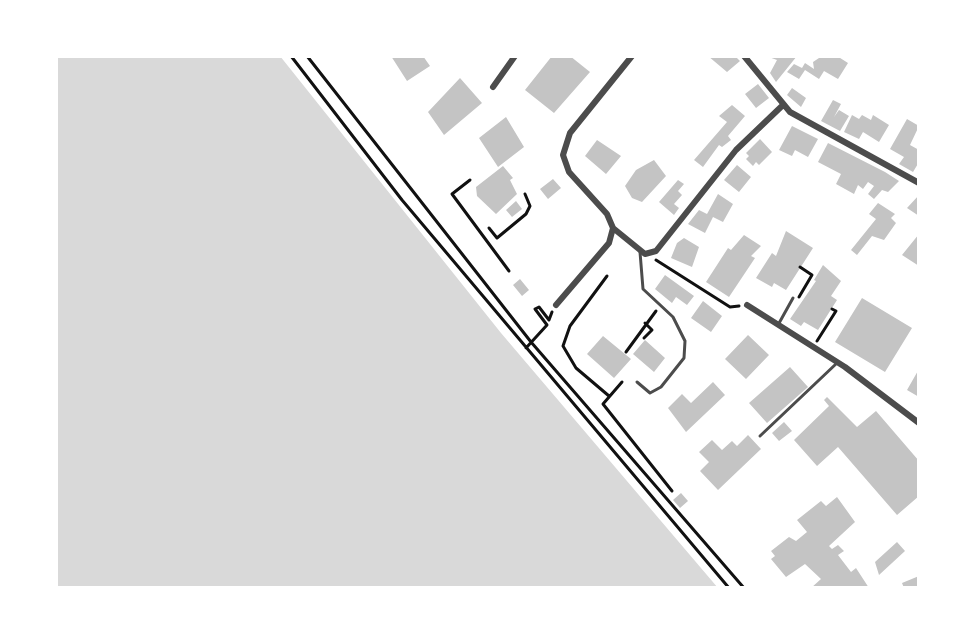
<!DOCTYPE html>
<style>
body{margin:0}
#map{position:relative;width:975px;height:644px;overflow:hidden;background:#fff;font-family:Overpass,sans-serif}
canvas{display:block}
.frame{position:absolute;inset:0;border:58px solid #fff;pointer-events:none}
</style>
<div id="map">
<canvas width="975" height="644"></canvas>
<div class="frame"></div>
</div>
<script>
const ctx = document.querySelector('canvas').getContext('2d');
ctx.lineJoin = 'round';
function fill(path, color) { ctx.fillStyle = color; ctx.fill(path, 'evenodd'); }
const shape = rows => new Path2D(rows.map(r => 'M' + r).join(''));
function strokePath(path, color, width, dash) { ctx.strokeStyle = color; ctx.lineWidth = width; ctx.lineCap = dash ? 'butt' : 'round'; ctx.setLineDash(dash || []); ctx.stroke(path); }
fill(shape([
 [56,56,280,56,501,333,718,588,56,588]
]), '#d9d9d9');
fill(shape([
 [391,56,423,56,430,66,407,81],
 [552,56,570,56,590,72,554,113,525,90],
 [708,56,735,56,740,61,727,72],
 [766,56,797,56,776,82,770,73,777,60],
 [822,56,837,56,848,63,838,79,824,71,819,79,805,70,799,79,787,72,794,64,802,68,805,63,814,69,813,62],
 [460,78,482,103,444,135,428,112],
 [758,84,769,98,756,108,745,94],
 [792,88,806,98,801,107,787,95],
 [833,100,841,104,834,117,839,110,849,116,840,131,821,121],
 [732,105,745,116,728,136,731,140,722,147,719,145,703,167,694,160,727,122,719,116],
 [852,115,859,119,862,115,871,120,873,115,889,125,879,142,863,132,859,139,844,132],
 [506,117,524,147,498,167,479,138],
 [907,119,919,126,910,145,919,150,919,162,913,172,899,164,904,157,890,149],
 [792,126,818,139,808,157,795,150,792,156,779,150],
 [760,139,772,152,759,165,756,162,753,166,746,159,749,156,746,153],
 [597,140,621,156,606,174,585,156],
 [828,143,885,172,899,181,888,192,882,190,874,199,868,194,874,186,868,182,863,189,858,185,854,194,836,184,841,174,818,162],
 [654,160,666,176,642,202,632,198,625,186,636,170],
 [737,165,751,177,739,192,724,180],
 [503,166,513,178,510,180,517,194,496,214,477,196,476,187],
 [553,179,561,188,548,199,540,189],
 [678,180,684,184,678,191,682,195,674,204,679,208,674,215,659,202],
 [718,194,733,204,723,222,713,217,705,233,688,224,699,210,707,214],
 [919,195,919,216,907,208],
 [516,201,522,209,512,217,506,210],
 [878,203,895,214,891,218,896,223,884,240,872,236,857,255,851,250,876,219,869,214],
 [786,231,813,248,786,290,774,283,772,287,756,278,772,253,776,256],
 [919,234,919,266,902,255],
 [744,235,761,246,751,256,755,258,729,297,706,282,728,248,731,250],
 [684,238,699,247,692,267,671,258,677,243],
 [823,265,841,281,831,296,837,300,818,330,804,322,801,326,790,319,816,281,814,280],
 [665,275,694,296,687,305,676,297,672,303,655,289],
 [520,279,529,290,522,296,513,285],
 [862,298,912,328,885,372,835,342],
 [703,301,722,316,711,332,691,318],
 [748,335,769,355,746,379,725,359],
 [603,336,631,359,614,378,587,354],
 [645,340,665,358,654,372,633,354],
 [790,367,808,387,767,423,749,403],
 [919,369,919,397,907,390],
 [713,382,725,395,686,432,668,408,682,394,691,403],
 [827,397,857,427,876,411,919,461,919,496,897,515,838,447,817,466,794,440,829,406,824,400],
 [784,422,792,431,779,441,772,433],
 [748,435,761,449,718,490,700,471,709,462,699,452,712,440,722,450,732,441,737,446],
 [681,493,688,501,680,508,673,500],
 [837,497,855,522,829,546,832,549,838,545,844,551,838,555,851,572,856,568,869,588,811,588,821,579,805,564,786,577,771,559,775,556,771,551,789,537,796,541,807,532,797,520,821,501,826,506],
 [897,542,905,551,879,575,875,562],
 [919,576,919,588,904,588,902,583]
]), '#c4c4c4');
strokePath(shape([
 [291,56,402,200,729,588],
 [307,56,531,342,744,588],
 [470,180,452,194,509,271],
 [489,228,497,238,526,214,530,206,525,194],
 [656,260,730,307,739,306],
 [607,276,570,326,563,346,576,368,609,396],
 [799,297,812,275,800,267],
 [644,338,652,330,645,323],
 [817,341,836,311,832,309],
 [526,348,547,325,535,309,539,307,549,320,552,312],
 [626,352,656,311],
 [622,382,603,404,672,491]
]), '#111', 3);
strokePath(shape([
 [778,325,793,298],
 [637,382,650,393,661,387,684,358,685,341,673,317,643,289,640,252],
 [760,436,837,363]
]), '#4c4c4c', 3);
strokePath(shape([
 [632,56,570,133,563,155,569,172,607,214,613,228,645,254,656,251,736,150,783,105],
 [744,56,790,112,919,183],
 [493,87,515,56],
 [556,305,609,243,613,228],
 [747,305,845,367,919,423]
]), '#4c4c4c', 6);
</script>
